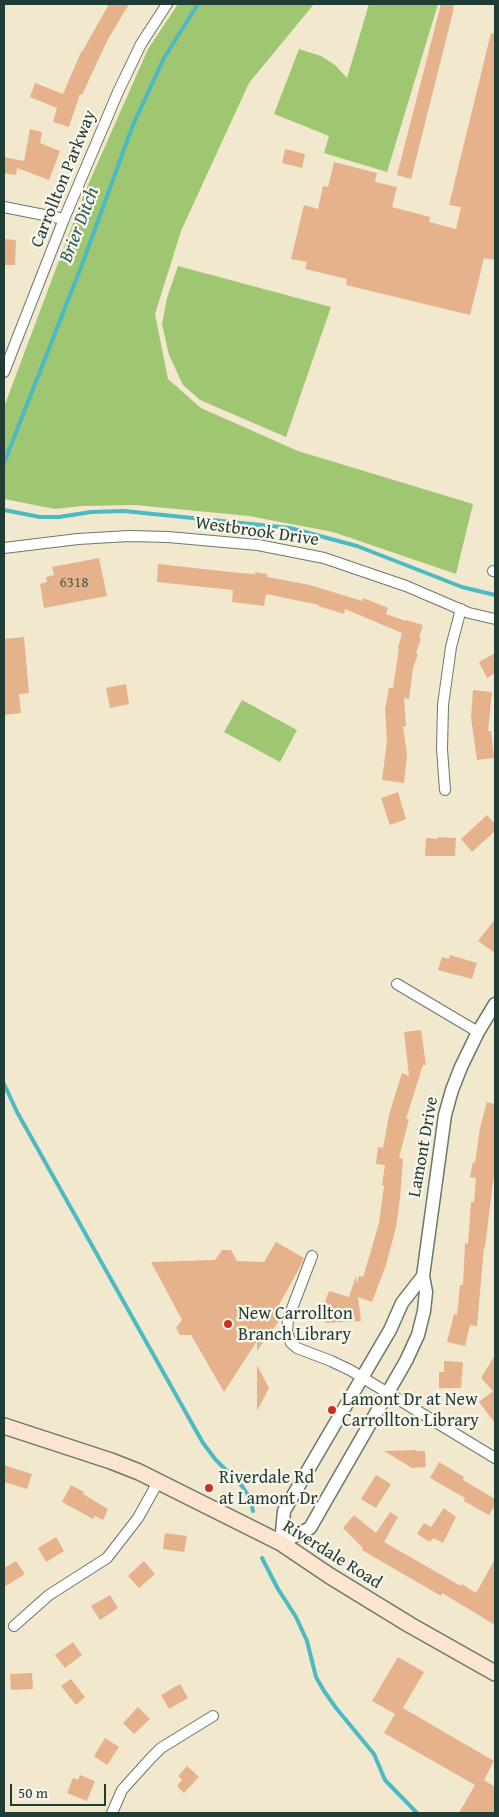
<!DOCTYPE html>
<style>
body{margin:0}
#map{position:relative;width:499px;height:1817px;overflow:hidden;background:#f2e8ce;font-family:"Gentium Book Plus",serif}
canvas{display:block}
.frame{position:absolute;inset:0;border:5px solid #1f3d34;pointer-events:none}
.scale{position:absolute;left:10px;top:1784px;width:96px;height:22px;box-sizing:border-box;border:2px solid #1f3d34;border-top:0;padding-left:6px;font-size:15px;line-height:18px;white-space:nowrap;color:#1f3d34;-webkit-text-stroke:4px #fbf7ec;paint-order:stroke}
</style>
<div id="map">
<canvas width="499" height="1817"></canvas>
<div class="frame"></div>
<div class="scale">50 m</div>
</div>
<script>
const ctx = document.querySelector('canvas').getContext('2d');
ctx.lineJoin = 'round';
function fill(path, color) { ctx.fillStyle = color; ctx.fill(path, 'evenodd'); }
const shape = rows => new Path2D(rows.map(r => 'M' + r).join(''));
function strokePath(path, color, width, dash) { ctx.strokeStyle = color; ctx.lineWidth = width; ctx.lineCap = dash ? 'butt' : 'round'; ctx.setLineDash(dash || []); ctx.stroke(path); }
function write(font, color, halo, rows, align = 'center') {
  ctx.font = font + ' "Gentium Book Plus",serif'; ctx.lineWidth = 4.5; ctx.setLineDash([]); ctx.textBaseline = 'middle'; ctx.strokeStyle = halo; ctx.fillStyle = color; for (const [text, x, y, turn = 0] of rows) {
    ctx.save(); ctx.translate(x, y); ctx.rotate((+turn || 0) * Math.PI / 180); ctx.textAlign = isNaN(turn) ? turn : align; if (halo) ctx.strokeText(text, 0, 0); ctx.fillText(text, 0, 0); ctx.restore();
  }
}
fill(shape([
 [178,4,314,4,249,83,181,231,155,314,168,379,201,408,298,451,473,504,456,574,333,532,249,516,135,505,82,506,55,509,4,499,4,407,84,194,148,49],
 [369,4,438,4,387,172,324,153,329,136,274,114,299,49,321,56,335,65,347,78],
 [178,266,331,307,286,437,200,400,183,385,169,355,162,324,167,298],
 [242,700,297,730,280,762,224,732]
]), '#9fc772');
strokePath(shape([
 [4,463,83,262,133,125,164,58,198,4],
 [4,510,40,517,59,517,91,512,124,511,290,528,357,546,462,587,495,595],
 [4,1084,17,1112,203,1443,215,1459,242,1486,250,1498,253,1511],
 [262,1558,278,1589,296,1617,307,1641,316,1677,324,1691,336,1708,374,1754,385,1780,417,1813]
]), '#4bbac3', 4);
fill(shape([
 [109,4,129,4,108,39,82,95,80,94,69,127,53,122,57,108,30,97,35,83,63,94,81,52,82,52],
 [441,4,454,4,453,12,411,179,397,175],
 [491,33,495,34,495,260,484,258,470,315,346,285,347,279,305,269,307,262,291,259,304,205,318,209,323,186,328,187,334,162,377,173,375,182,397,187,392,207,430,217,429,222,456,229,461,207,449,205],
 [30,129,42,132,40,143,60,151,49,180,17,168,16,175,4,173,4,157,24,161],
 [285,149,305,154,302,168,282,163],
 [4,239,16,240,15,265,4,265],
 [99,558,107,596,44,608,40,584,47,582,46,577,54,575,52,567],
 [158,564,240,573,255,574,255,572,267,574,267,577,310,585,362,601,363,598,388,608,386,614,406,621,406,620,423,625,419,638,421,639,416,653,418,654,413,668,409,699,404,698,406,726,403,727,407,754,404,783,382,780,387,741,385,709,389,688,393,688,399,648,398,648,402,633,345,609,344,614,318,606,319,605,266,594,264,606,232,602,233,590,157,582],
 [24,637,29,693,19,694,21,713,4,715,4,639],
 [495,653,495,673,487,678,479,662],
 [126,684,129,704,110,708,106,688],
 [473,690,492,692,488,731,491,731,494,758,477,760,471,718],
 [398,792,406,819,390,825,381,798],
 [487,815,495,824,495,831,472,852,461,839],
 [438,837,456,838,455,856,425,856,426,838,438,839],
 [495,919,495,953,478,941],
 [450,955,477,963,472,979,438,970,442,957,449,959],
 [421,1030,426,1065,423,1065,406,1119,409,1119,399,1158,403,1159,400,1198,396,1227,386,1265,372,1302,358,1297,361,1321,325,1323,323,1307,329,1291,349,1297,356,1276,357,1283,359,1276,363,1277,368,1261,379,1223,384,1186,382,1185,385,1165,376,1164,378,1147,383,1148,389,1115,402,1073,409,1076,404,1032],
 [487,1102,495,1104,495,1167,485,1247,484,1247,477,1326,470,1325,465,1346,447,1342,454,1314,457,1315,460,1285,463,1285,465,1243,468,1244,471,1202,474,1202,476,1178,470,1177,473,1162,475,1163,480,1128],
 [276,1242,304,1258,300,1267,275,1312,279,1321,257,1351,257,1341,224,1392,191,1335,180,1335,176,1328,182,1320,151,1262,215,1260,222,1250,231,1250,237,1261,264,1262],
 [495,1355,495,1423,479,1402,493,1391,481,1378],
 [444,1361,463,1362,461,1388,439,1388,439,1372,444,1372],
 [257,1365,269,1388,257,1411],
 [416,1450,416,1451,425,1451,426,1467,412,1468,384,1451],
 [439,1462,464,1477,463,1480,495,1499,495,1505,489,1515,464,1501,465,1498,430,1478],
 [4,1465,32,1474,27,1489,4,1482],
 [376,1475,391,1484,376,1508,361,1499],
 [71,1485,84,1492,83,1494,108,1509,103,1520,95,1516,93,1519,62,1502],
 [444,1508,456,1517,443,1543,433,1538,430,1542,417,1534,424,1523,431,1527],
 [390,1512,398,1517,384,1542,461,1586,462,1584,476,1593,495,1559,495,1625,442,1593,441,1596,362,1550,363,1548,343,1528,354,1515,376,1533],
 [165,1533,187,1536,184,1552,163,1549],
 [56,1537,64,1551,46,1562,38,1548],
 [16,1561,25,1574,4,1587,4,1568],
 [144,1561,155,1574,139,1588,128,1576],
 [110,1595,118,1608,100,1620,91,1606],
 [73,1642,82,1655,65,1668,55,1655],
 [398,1657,424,1672,403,1708,494,1761,484,1780,495,1787,495,1813,459,1813,475,1785,384,1733,395,1714,372,1701],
 [32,1673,33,1689,11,1690,10,1674],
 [71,1679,85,1697,76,1705,61,1686],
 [180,1684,188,1698,169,1709,161,1695],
 [138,1707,150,1719,134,1734,123,1723],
 [105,1738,119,1747,107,1765,94,1756],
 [187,1766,199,1777,184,1793,177,1786,182,1780,178,1776],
 [80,1775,95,1781,87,1801,67,1793,73,1778,78,1780]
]), '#e6b28c');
const minor = shape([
 [4,207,64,219],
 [4,372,64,219,118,92,141,44,167,4],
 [4,548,78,539,129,536,168,537,258,545,324,558,406,586,469,613,495,619],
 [493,571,495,571],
 [445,790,442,749,443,705,451,647,461,609],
 [397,984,478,1032],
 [312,1256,288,1319,287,1332,291,1343,297,1348,331,1361,350,1370,495,1458],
 [14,1626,49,1595,107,1558,138,1518,158,1482],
 [112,1813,122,1790,151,1758,161,1748,213,1716]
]);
const tertiary = shape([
 [281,1543,310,1528,406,1361,418,1335,424,1311,426,1292,423,1276,445,1115,452,1090,461,1067,478,1032,495,1004],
 [281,1543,284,1511,390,1330,402,1303,423,1276]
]);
const secondary = shape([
 [4,1426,111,1461,139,1472,281,1543,330,1576,410,1625,495,1673]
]);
strokePath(minor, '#69796a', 12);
strokePath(tertiary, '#69796a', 15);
strokePath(secondary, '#69796a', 18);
strokePath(minor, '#fff', 10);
strokePath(tertiary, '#fff', 12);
strokePath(secondary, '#fde4d1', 15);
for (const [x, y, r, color] of [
 [228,1324,5,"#c8321e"],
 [332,1410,5,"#c8321e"],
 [209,1488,5,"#c8321e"]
]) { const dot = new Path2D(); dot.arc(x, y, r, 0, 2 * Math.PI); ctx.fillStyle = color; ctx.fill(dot); strokePath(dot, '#fbf7ec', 2); }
write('15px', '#515a4a', null, [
 ["6318",74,583]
]);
write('18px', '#1f3d34', '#fbf7ec', [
 ["Carrollton Parkway",64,179,-68],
 ["Westbrook Drive",257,532,8],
 ["Lamont Drive",424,1147,-80],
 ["Riverdale Road",332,1555,32]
]);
write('18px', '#1f3d34', '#fbf7ec', [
 ["New Carrollton",238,1314],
 ["Branch Library",238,1335],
 ["Lamont Dr at New",342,1400],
 ["Carrollton Library",342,1421],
 ["Riverdale Rd",219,1478],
 ["at Lamont Dr",219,1499]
], 'left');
write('italic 19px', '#2a5c58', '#fbf7ec', [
 ["Brier Ditch",80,225,-69]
]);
</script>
